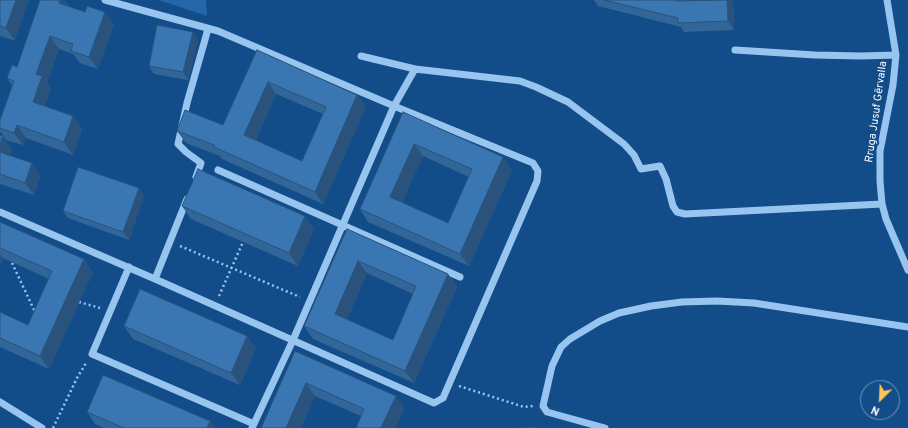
<!DOCTYPE html>
<meta charset="utf-8">
<style>
body{margin:0}
#map{position:relative;width:908px;height:428px;overflow:hidden;background:#124d89;font-family:Overpass,sans-serif}
canvas{display:block}
.north{position:absolute;left:860px;top:380px;width:40px;height:40px;box-sizing:border-box;background:#124d89;border:1px solid #7194b8;border-radius:50%;rotate:204deg;font-size:11px;font-weight:700;line-height:16px;text-align:center;color:#fff}
.north::after{content:'';display:block;margin:auto;width:14px;height:18px;background:#ffc557;clip-path:polygon(50% 0,100% 100%,50% 72%,0 100%)}
</style>
<div id="map">
<canvas width="908" height="428"></canvas>
<div class="north">N</div>
</div>
<script>
const ctx = document.querySelector('canvas').getContext('2d');
ctx.lineJoin = 'round';
function fill(path, color) { ctx.fillStyle = color; ctx.fill(path, 'evenodd'); }
const shape = rows => new Path2D(rows.map(r => 'M' + r).join(''));
function strokePath(path, color, width, dash) { ctx.strokeStyle = color; ctx.lineWidth = width; ctx.lineCap = dash ? 'butt' : 'round'; ctx.setLineDash(dash || []); ctx.stroke(path); }
function write(font, color, halo, rows, align = 'center') {
  ctx.font = font + ' Overpass,sans-serif'; ctx.lineWidth = 4; ctx.setLineDash([]); ctx.textBaseline = 'middle'; ctx.strokeStyle = halo; ctx.fillStyle = color; for (const [text, x, y, turn = 0] of rows) {
    ctx.save(); ctx.translate(x, y); ctx.rotate((+turn || 0) * Math.PI / 180); ctx.textAlign = isNaN(turn) ? turn : align; if (halo) ctx.strokeText(text, 0, 0); ctx.fillText(text, 0, 0); ctx.restore();
  }
}
fill(shape([
 [159,0,206,0,207,16]
]), '#2467a8');
strokePath(shape([
 [180,246,300,297],
 [12,263,36,314],
 [219,296,243,242],
 [79,302,100,308],
 [459,386,524,407,533,406],
 [53,428,77,378,86,363]
]), '#97c5f0', 2.5, [2, 3]);
strokePath(shape([
 [887,0,896,55,893,85,880,151,880,181,882,204,886,219,908,270],
 [735,50,815,55,861,56,896,55],
 [361,56,415,69],
 [218,170,460,277],
 [196,177,201,163,186,152,178,144,187,103,208,29],
 [0,212,155,279,434,403,443,398,537,181,538,171,533,163,394,106,218,31,105,0],
 [129,267,92,354,254,424],
 [155,279,187,199],
 [0,402,42,428],
 [252,428,293,340,394,106,415,69,520,81,536,87,568,102,624,144,634,155,641,169,660,166,666,179,673,206,677,212,685,214,882,204],
 [605,428,547,412,543,406,552,366,561,347,570,339,600,321,619,313,651,306,682,302,717,301,754,303,908,327]
]), '#97c5f0', 7);
fill(shape([
 [0,0,15,41,0,36],
 [40,0,64,0,69,6,114,24,98,69,80,63,73,54,59,49,47,83,51,89,45,106,73,116,82,129,73,155,26,138,23,145,6,140,0,131,0,120,12,86,7,78,17,67],
 [594,0,685,0,684,1,733,0,734,30,684,32,681,27,598,6],
 [193,32,198,40,188,80,154,74,149,66],
 [257,50,357,95,366,107,323,204,222,159,220,156,186,143,177,131,223,125],
 [276,94,323,114,302,161,256,140],
 [403,112,512,170,469,266,368,222,360,209],
 [423,156,469,177,448,223,402,202],
 [0,135,12,149,10,156,32,163,40,176,34,195,0,184],
 [139,188,144,196,129,240,68,218,63,211],
 [182,206,314,228,298,266,191,219],
 [0,222,84,259,93,272,49,369,0,347,0,312,28,325,49,279,3,258,0,265],
 [347,229,448,274,457,287,414,383,313,339,304,326],
 [367,273,413,294,393,340,347,319],
 [124,326,247,336,256,348,240,385,133,339],
 [295,351,396,396,404,409,361,416,315,396,301,428],
 [87,412,210,421,215,428,104,428,95,424]
]), '#326699');
fill(shape([
 [16,0,29,0,15,41,6,28],
 [60,0,64,0,70,8,59,3],
 [727,0,733,0,734,30,728,21],
 [105,12,114,24,98,69,89,57],
 [193,32,198,40,188,80,183,72],
 [50,36,59,49,47,83,51,89,42,115,33,102,36,74],
 [268,82,276,94,253,147,244,135],
 [357,95,366,107,323,204,315,192],
 [73,116,82,129,73,155,64,142],
 [17,125,26,138,23,145,14,133],
 [3,136,12,149,7,164,0,154,0,146],
 [414,144,423,156,399,210,390,197],
 [503,157,512,170,469,266,460,254],
 [32,163,40,176,34,195,25,183],
 [139,188,144,196,129,240,123,232],
 [305,216,314,228,298,266,289,253],
 [0,254,3,258,0,265],
 [84,259,93,272,49,369,40,356],
 [358,261,367,273,344,326,335,314],
 [448,274,457,287,414,383,405,371],
 [247,336,256,348,240,385,231,373],
 [306,383,315,396,301,428,286,428],
 [396,396,404,409,396,428,381,428],
 [210,421,215,428,207,428]
]), '#29537d');
const building = shape([
 [0,0,16,0,6,28,0,26,0,0],
 [40,0,60,0,59,3,85,12,87,6,105,12,89,57,71,51,73,44,50,36,36,74,42,76,33,102,73,116,64,142,17,125,14,133,0,128,0,120,14,81,7,78,12,65,17,67,40,0],
 [604,0,676,0,676,1,727,0,728,21,678,23,678,18,604,0],
 [157,25,193,32,183,72,149,66,157,25],
 [257,50,357,95,315,192,214,147,214,145,177,131,185,110,223,125,257,50],
 [268,82,326,107,302,161,244,135,268,82],
 [403,112,503,157,460,254,360,209,403,112],
 [414,144,472,169,448,223,390,197,414,144],
 [0,135,3,136,0,146,0,135],
 [0,152,32,163,25,183,0,174,0,152],
 [78,167,139,188,123,232,63,211,78,167],
 [198,169,305,216,289,253,182,206,198,169],
 [0,222,84,259,40,356,0,338,0,312,28,325,52,271,0,248,0,222],
 [347,229,448,274,405,371,304,326,347,229],
 [358,261,416,286,393,340,335,314,358,261],
 [140,289,247,336,231,373,124,326,140,289],
 [295,351,396,396,381,428,356,428,364,409,306,383,286,428,261,428,295,351],
 [103,375,210,421,207,428,124,428,87,412,103,375],
 [536,427,536,428,515,428,536,427]
]);
fill(building, '#3a77b2');
strokePath(building, '#29537d', 1);
write('11px', '#fff', '#124d89', [
 ["Rruga Jusuf Gërvalla",877,112,-82]
]);
</script>
